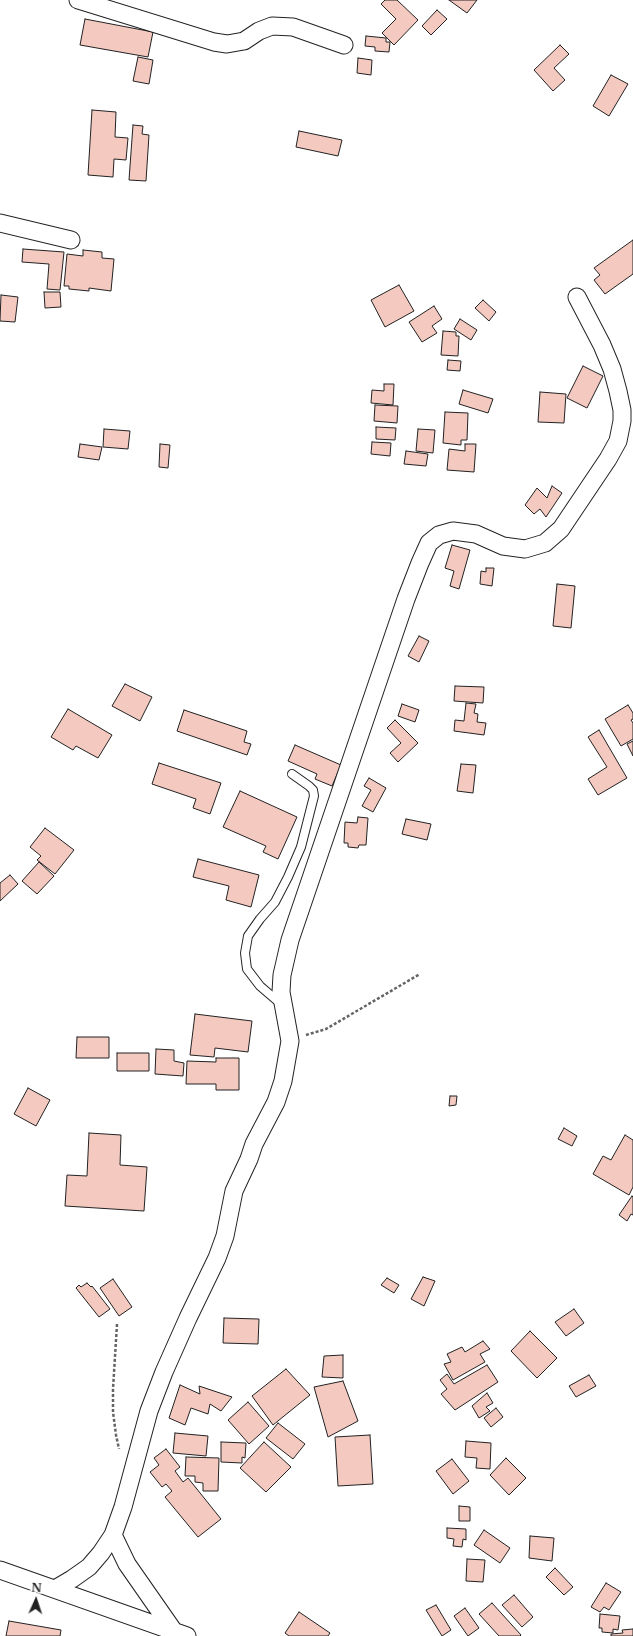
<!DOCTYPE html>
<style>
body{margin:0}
#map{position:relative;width:633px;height:1636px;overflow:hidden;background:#fff;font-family:"Libre Baskerville",serif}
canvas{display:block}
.north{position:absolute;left:16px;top:1580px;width:40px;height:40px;-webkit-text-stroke:3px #fff;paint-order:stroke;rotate:3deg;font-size:11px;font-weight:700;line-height:16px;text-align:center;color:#222}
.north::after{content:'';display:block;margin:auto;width:14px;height:18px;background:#222;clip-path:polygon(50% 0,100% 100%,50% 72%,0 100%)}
</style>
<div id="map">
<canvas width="633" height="1636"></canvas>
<div class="north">N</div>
</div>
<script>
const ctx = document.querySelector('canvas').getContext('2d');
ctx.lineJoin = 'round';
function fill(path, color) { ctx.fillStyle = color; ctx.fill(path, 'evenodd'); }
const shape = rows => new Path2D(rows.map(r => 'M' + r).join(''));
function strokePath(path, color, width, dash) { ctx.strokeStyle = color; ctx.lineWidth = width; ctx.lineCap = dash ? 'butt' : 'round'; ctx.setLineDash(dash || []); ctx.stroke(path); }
const building = shape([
 [385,0,397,0,418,20,394,45,382,33,396,19,381,4,385,0],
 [449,0,477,0,467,13,449,0],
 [437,10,447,19,431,35,422,26,437,10],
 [85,19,153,32,148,57,80,45,85,19],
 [366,36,386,38,386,42,390,42,389,52,375,51,375,47,365,46,366,36],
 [560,45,569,54,554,68,565,80,553,91,534,70,560,45],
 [138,57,153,60,149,84,133,81,138,57],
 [358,58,372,60,371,75,357,73,358,58],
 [611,75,628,84,609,116,593,106,611,75],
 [92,110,116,112,115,137,128,138,126,160,114,159,113,177,88,175,92,110],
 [133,125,143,126,142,134,149,135,146,181,129,180,133,125],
 [299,131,342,140,338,156,296,147,299,131],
 [633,240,633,274,605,294,594,280,600,275,594,268,633,240],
 [23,249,64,252,60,290,47,289,49,264,22,262,23,249],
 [83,250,102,252,102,258,114,259,111,291,89,288,89,291,69,289,69,286,64,286,67,254,83,256,83,250],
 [399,285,414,311,385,327,371,300,399,285],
 [44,292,60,292,61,307,45,308,44,292],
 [1,295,18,297,15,322,0,321,1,295],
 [483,300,496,312,489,321,475,308,483,300],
 [434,306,442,319,432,326,437,333,422,342,409,322,434,306],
 [460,319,477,330,471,340,454,329,460,319],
 [443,331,456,332,456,336,459,336,458,356,441,355,443,331],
 [448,360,461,361,460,371,447,370,448,360],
 [583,366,603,376,587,408,567,398,583,366],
 [384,384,394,384,393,405,371,403,372,390,384,391,384,384],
 [463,390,493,399,488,413,459,404,463,390],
 [540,392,566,394,564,423,538,422,540,392],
 [375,405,398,406,397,423,374,421,375,405],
 [445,412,468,413,467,440,461,440,461,445,443,443,445,412],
 [376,427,396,428,395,440,376,439,376,427],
 [104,429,130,431,128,449,103,447,104,429],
 [418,429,435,430,433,453,416,451,418,429],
 [372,442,391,443,390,456,371,454,372,442],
 [80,444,102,447,99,460,78,457,80,444],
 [160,444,170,445,168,468,159,467,160,444],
 [465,444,476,444,474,472,447,470,449,449,465,451,465,444],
 [406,451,428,454,426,466,404,464,406,451],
 [552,486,562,493,546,517,540,509,534,514,525,505,537,488,547,498,552,486],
 [452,545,470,550,459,589,450,586,454,571,445,568,452,545],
 [486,568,494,568,492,586,480,584,481,571,486,572,486,568],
 [557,584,575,586,571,628,553,626,557,584],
 [419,636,429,641,419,662,408,656,419,636],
 [125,684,152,697,140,721,112,706,125,684],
 [455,686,484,687,483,703,454,701,455,686],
 [466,703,476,704,474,713,478,714,477,722,486,723,484,735,454,731,455,720,464,721,466,703],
 [402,704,419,710,415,722,398,716,402,704],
 [628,705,633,713,633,719,631,720,633,723,633,739,621,746,605,719,628,705],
 [68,709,112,735,98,758,76,746,73,750,51,737,68,709],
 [184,710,247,731,244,742,251,744,247,755,177,731,184,710],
 [395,720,418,743,398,762,390,753,401,743,387,728,395,720],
 [599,730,627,778,598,795,588,779,607,767,588,737,599,730],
 [633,741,633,756,627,744,633,741],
 [295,745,341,765,332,786,315,779,317,774,288,761,295,745],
 [159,763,221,783,210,814,193,808,196,799,152,784,159,763],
 [461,764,476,765,473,793,457,791,461,764],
 [369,778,386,788,373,812,362,806,371,790,364,786,369,778],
 [240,791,297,817,278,859,263,852,266,846,223,827,240,791],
 [358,817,368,818,366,845,359,845,358,848,348,847,348,843,344,843,345,822,357,823,358,817],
 [406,819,431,824,427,840,402,834,406,819],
 [45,828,74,850,55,874,37,860,41,856,30,847,45,828],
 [198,859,259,875,251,907,226,900,229,886,193,877,198,859],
 [39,862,54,876,37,894,22,881,39,862],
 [10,875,18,884,0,901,0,883,10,875],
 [195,1014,252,1021,248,1052,215,1048,214,1057,190,1055,195,1014],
 [77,1037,109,1037,109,1058,76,1058,77,1037],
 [156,1049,174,1050,174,1061,184,1063,183,1076,155,1074,156,1049],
 [117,1053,149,1053,149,1071,117,1071,117,1053],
 [216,1058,239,1058,239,1090,216,1090,216,1084,186,1084,187,1061,216,1062,216,1058],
 [28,1088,50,1100,36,1126,14,1114,28,1088],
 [450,1096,457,1096,456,1105,449,1106,450,1096],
 [564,1128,577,1136,572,1146,558,1139,564,1128],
 [89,1133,121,1135,120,1165,147,1167,144,1211,65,1206,67,1175,87,1176,89,1133],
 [625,1135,633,1140,633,1187,629,1195,593,1174,603,1156,611,1160,625,1135],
 [632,1196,633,1197,633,1215,631,1214,627,1221,619,1215,632,1196],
 [423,1277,435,1281,424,1306,411,1299,423,1277],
 [387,1278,399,1285,394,1293,381,1285,387,1278],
 [113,1279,132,1307,119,1316,100,1288,113,1279],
 [87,1283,91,1287,92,1286,110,1309,99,1317,76,1288,79,1285,81,1287,87,1283],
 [574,1309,584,1323,566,1336,555,1322,574,1309],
 [224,1318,259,1319,258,1344,223,1343,224,1318],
 [530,1331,557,1358,537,1378,511,1351,530,1331],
 [483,1341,490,1349,480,1354,485,1362,453,1380,444,1364,451,1362,447,1354,462,1347,465,1352,483,1341],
 [343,1355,343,1378,322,1377,324,1356,343,1355],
 [487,1365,498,1382,455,1410,441,1394,447,1389,440,1380,447,1374,454,1384,487,1365],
 [286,1369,310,1395,273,1425,252,1396,286,1369],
 [589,1375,596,1386,576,1397,569,1386,589,1375],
 [343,1381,358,1421,328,1437,314,1387,343,1381],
 [180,1385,200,1394,199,1386,232,1397,221,1411,210,1404,208,1414,191,1408,185,1425,169,1418,180,1385],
 [487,1393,493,1403,486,1407,490,1411,479,1418,472,1406,487,1393],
 [248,1402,269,1426,249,1444,228,1420,248,1402],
 [496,1408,503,1417,491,1427,484,1418,496,1408],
 [278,1423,305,1444,293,1459,266,1438,278,1423],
 [175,1433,208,1436,206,1456,173,1453,175,1433],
 [370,1435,373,1484,338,1486,335,1437,370,1435],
 [466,1441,491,1443,490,1469,476,1468,477,1458,465,1457,466,1441],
 [221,1442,246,1443,245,1458,242,1457,242,1463,221,1462,221,1442],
 [264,1442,291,1467,266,1492,240,1468,264,1442],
 [166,1449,180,1467,175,1471,183,1482,188,1478,221,1519,198,1537,165,1497,172,1491,166,1484,162,1487,150,1472,159,1465,154,1458,166,1449],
 [186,1457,219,1458,218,1491,203,1491,203,1483,195,1482,195,1476,185,1476,186,1457],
 [506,1458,526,1478,509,1495,490,1475,506,1458],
 [452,1459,469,1481,453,1494,436,1471,452,1459],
 [459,1506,470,1507,470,1521,459,1521,459,1506],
 [447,1528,466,1529,466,1540,463,1539,462,1547,453,1546,454,1539,447,1538,447,1528],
 [484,1530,510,1548,500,1563,474,1545,484,1530],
 [530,1536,554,1538,552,1561,529,1558,530,1536],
 [467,1559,485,1560,483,1582,466,1581,467,1559],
 [555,1568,573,1587,564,1595,546,1577,555,1568],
 [606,1583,621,1592,609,1610,604,1607,600,1612,591,1607,606,1583],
 [514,1595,533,1617,522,1627,502,1605,514,1595],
 [492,1603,521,1635,520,1636,499,1636,479,1614,492,1603],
 [436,1605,451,1630,442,1636,426,1610,436,1605],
 [465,1608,479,1628,468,1636,454,1616,465,1608],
 [299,1612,330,1633,328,1636,289,1636,285,1633,299,1612],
 [600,1614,620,1616,618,1630,613,1629,613,1633,602,1632,602,1628,599,1628,600,1614],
 [9,1621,61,1630,60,1636,6,1636,9,1621],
 [633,1629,633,1636,611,1636,611,1634,623,1633,622,1630,633,1629]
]);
fill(building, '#f3c9c0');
strokePath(building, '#222', 1);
const lane = shape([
 [281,1004,260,986,247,969,245,953,248,936,260,919,275,902,288,877,301,847,314,796,313,790,309,786,292,774]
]);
const street = shape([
 [78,0,214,42,227,44,244,41,259,31,272,26,293,27,344,45],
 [0,223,71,240],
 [113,1535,127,1564,173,1630],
 [0,1570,187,1636],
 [55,1589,72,1579,89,1567,101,1553,113,1535,123,1507,149,1411,164,1372,188,1318,217,1258,225,1236,234,1191,249,1159,254,1144,276,1102,283,1081,290,1041,281,992,282,975,290,940,406,599,420,563,429,543,439,535,453,531,476,534,503,546,525,549,545,543,561,529,608,459,618,441,622,421,622,410,618,391,612,369,602,345,577,297]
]);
strokePath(lane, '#222', 10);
strokePath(street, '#222', 19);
strokePath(shape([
 [306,1035,326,1029,420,974],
 [117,1324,113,1389,113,1412,116,1435,119,1449]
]), '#646464', 2.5, [3, 2]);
strokePath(lane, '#fff', 8);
strokePath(street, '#fff', 17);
</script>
